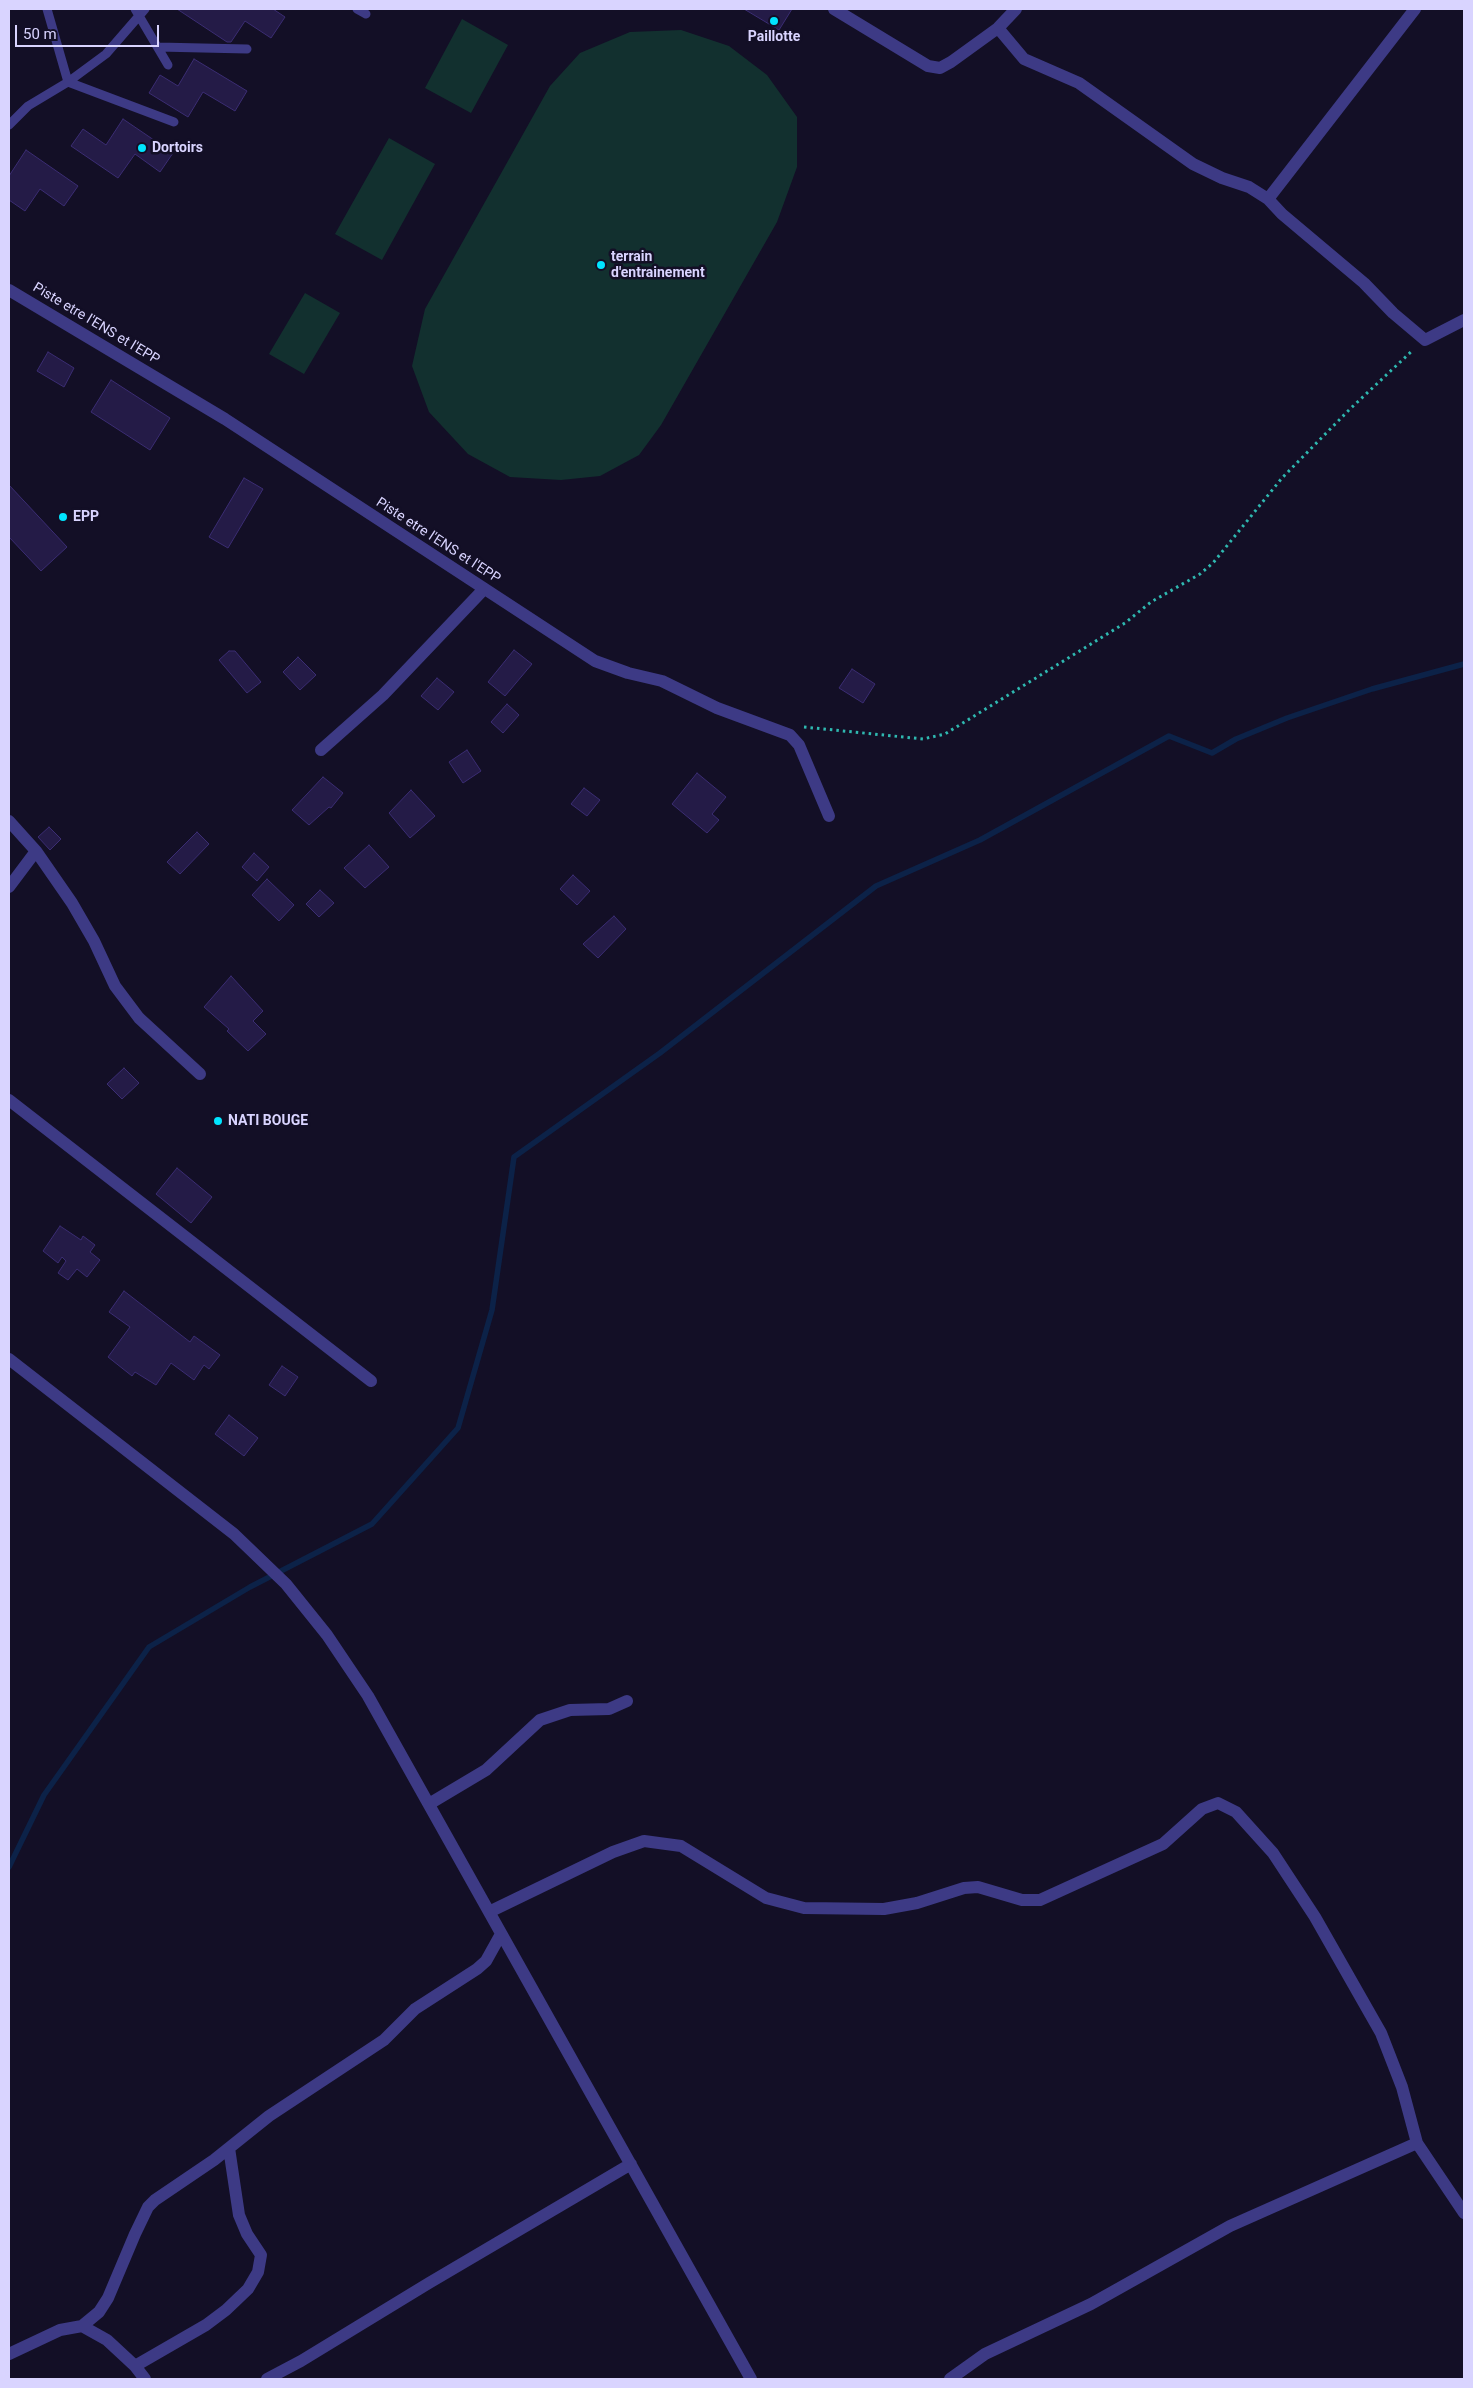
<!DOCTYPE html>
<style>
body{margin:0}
#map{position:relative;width:1473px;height:2388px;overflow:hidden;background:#130f26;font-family:Roboto,sans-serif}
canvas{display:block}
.frame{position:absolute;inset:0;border:10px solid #d9d4ff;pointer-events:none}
.scale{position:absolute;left:15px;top:25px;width:144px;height:22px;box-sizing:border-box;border:2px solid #d9d4ff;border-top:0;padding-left:6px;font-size:15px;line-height:18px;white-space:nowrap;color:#d9d4ff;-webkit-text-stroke:4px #130f26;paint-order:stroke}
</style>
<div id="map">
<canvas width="1473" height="2388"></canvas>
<div class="frame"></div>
<div class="scale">50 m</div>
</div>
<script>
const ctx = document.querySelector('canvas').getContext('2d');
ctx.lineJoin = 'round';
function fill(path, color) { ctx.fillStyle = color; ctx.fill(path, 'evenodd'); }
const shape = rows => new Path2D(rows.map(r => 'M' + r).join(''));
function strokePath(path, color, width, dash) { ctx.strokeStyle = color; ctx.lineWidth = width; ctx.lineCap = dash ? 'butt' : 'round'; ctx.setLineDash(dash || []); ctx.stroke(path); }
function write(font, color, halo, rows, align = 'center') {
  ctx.font = font + ' Roboto,sans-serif'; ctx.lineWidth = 5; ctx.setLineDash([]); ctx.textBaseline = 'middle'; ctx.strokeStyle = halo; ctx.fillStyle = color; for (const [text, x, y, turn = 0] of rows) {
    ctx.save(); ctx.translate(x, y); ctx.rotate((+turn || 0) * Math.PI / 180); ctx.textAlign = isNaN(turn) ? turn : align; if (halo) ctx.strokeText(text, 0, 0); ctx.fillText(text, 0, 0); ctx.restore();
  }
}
fill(shape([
 [462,19,508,45,471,113,425,88],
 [681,30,729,46,767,75,797,117,797,167,777,222,661,425,639,455,600,476,561,480,510,477,468,454,429,412,412,366,425,309,550,86,580,53,630,32],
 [389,138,435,164,382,260,335,234],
 [305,293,340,313,304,374,269,354]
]), '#12302f');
strokePath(shape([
 [9,1867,44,1795,149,1647,250,1587,372,1524,458,1428,492,1310,514,1157,660,1053,876,886,980,840,1169,736,1212,753,1236,739,1287,718,1372,689,1464,664]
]), '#0c2248', 5.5);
const building = shape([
 [177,9,273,9,285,17,271,38,245,21,231,42,227,42,177,9],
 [744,9,792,9,779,30,744,9],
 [194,59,247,91,235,111,203,92,188,117,149,93,160,75,178,86,194,59],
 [123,119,173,153,160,172,135,154,118,178,71,146,83,129,106,145,123,119],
 [26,150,78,186,64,206,40,189,25,211,9,200,9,176,26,150],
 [48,352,74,368,64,387,37,371,48,352],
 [111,380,170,418,150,450,91,412,111,380],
 [244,478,263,489,228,548,209,537,244,478],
 [9,485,67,547,41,571,9,537,9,485],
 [514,650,532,664,505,696,488,682,514,650],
 [229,651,235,651,261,682,247,693,219,660,229,651],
 [298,657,316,675,300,690,283,672,298,657],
 [852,669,875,684,863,703,839,688,852,669],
 [437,678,454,692,438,710,421,696,437,678],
 [507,704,519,715,503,733,491,722,507,704],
 [467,750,481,771,463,783,449,762,467,750],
 [697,773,726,797,712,814,719,820,707,833,672,804,697,773],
 [323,777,343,793,331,808,329,807,309,825,292,810,323,777],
 [584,788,600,800,587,816,571,804,584,788],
 [411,790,435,816,410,838,389,813,411,790],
 [49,827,61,839,50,850,38,837,49,827],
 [197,832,209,844,180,874,167,862,197,832],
 [369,845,389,867,365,888,344,868,369,845],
 [254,853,269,867,257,881,242,867,254,853],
 [573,875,590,891,577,905,560,889,573,875],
 [267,879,294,905,279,921,252,895,267,879],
 [320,890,334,903,319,917,306,904,320,890],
 [614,916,626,929,598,958,583,944,614,916],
 [231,976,263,1011,253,1021,266,1034,248,1051,227,1031,229,1029,204,1007,231,976],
 [124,1068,139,1083,122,1099,107,1084,124,1068],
 [177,1168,212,1197,191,1223,156,1194,177,1168],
 [60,1226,81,1240,83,1236,95,1245,90,1252,100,1260,87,1277,77,1269,68,1280,58,1273,66,1261,62,1257,58,1263,43,1251,60,1226],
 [124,1291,190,1342,194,1336,220,1355,209,1369,204,1365,194,1380,171,1363,156,1385,135,1372,132,1376,108,1357,130,1327,109,1312,124,1291],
 [282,1366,298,1377,285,1396,269,1385,282,1366],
 [229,1415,258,1438,244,1456,215,1434,229,1415]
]);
fill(building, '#241b47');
strokePath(building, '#3b2d73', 1);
strokePath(shape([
 [804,727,923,739,945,734,1125,623,1151,602,1200,574,1213,563,1282,478,1350,409,1413,350]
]), '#2fb8b0', 3, [2.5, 4]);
strokePath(shape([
 [47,9,68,82,174,122],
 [135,9,168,65],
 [357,9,366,14],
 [158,47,247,49],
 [9,125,28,106,68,82,106,54,145,9]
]), '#3d3a85', 9);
strokePath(shape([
 [834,9,928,66,940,68,951,62,998,28,1016,9],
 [998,28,1024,59,1079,83,1193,164,1222,178,1249,187,1268,199,1282,214,1364,283,1393,313,1425,340,1464,320],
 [1268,199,1415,9],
 [9,290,225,419,595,661,628,673,662,681,717,708,790,735,799,745,829,816],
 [321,750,383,695,484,589],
 [9,821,36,851,9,887],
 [36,851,72,903,94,941,115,986,139,1018,200,1074],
 [9,1100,371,1381],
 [9,1359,234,1534,286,1584,327,1635,368,1696,751,2379],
 [429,1804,486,1770,540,1720,570,1710,609,1709,627,1701],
 [489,1912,613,1852,644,1841,681,1846,766,1898,804,1908,884,1909,917,1903,964,1888,978,1887,1022,1900,1040,1900,1163,1844,1202,1809,1218,1803,1236,1812,1273,1853,1315,1917,1381,2033,1402,2087,1417,2143,1464,2213],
 [82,2326,107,2340,135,2366,145,2379],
 [9,2354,60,2330,82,2326,99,2312,108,2298,135,2234,148,2207,155,2200,214,2160,269,2116,384,2040,415,2009,477,1969,486,1961,501,1934],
 [135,2366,206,2325,226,2310,248,2289,258,2272,261,2255,247,2234,239,2215,229,2148],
 [267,2379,301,2361,429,2283,631,2164],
 [950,2379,985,2354,1091,2304,1230,2226,1417,2143]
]), '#3d3a85', 12);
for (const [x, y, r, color] of [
 [774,21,5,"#00e5ff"],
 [142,148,5,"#00e5ff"],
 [601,265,5,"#00e5ff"],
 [63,517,5,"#00e5ff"],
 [218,1121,5,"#00e5ff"]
]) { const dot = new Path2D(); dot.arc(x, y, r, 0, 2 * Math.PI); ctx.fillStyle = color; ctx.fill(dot); strokePath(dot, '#130f26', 2); }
write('bold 14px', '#d9d4ff', '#130f26', [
 ["Paillotte",774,37,"center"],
 ["Dortoirs",152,148],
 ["terrain",611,257],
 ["d'entrainement",611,273],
 ["EPP",73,517],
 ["NATI BOUGE",228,1121]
], 'left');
write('14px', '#d9d4ff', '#130f26', [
 ["Piste etre l'ENS et l'EPP",96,324,31],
 ["Piste etre l'ENS et l'EPP",438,541,33]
]);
</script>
